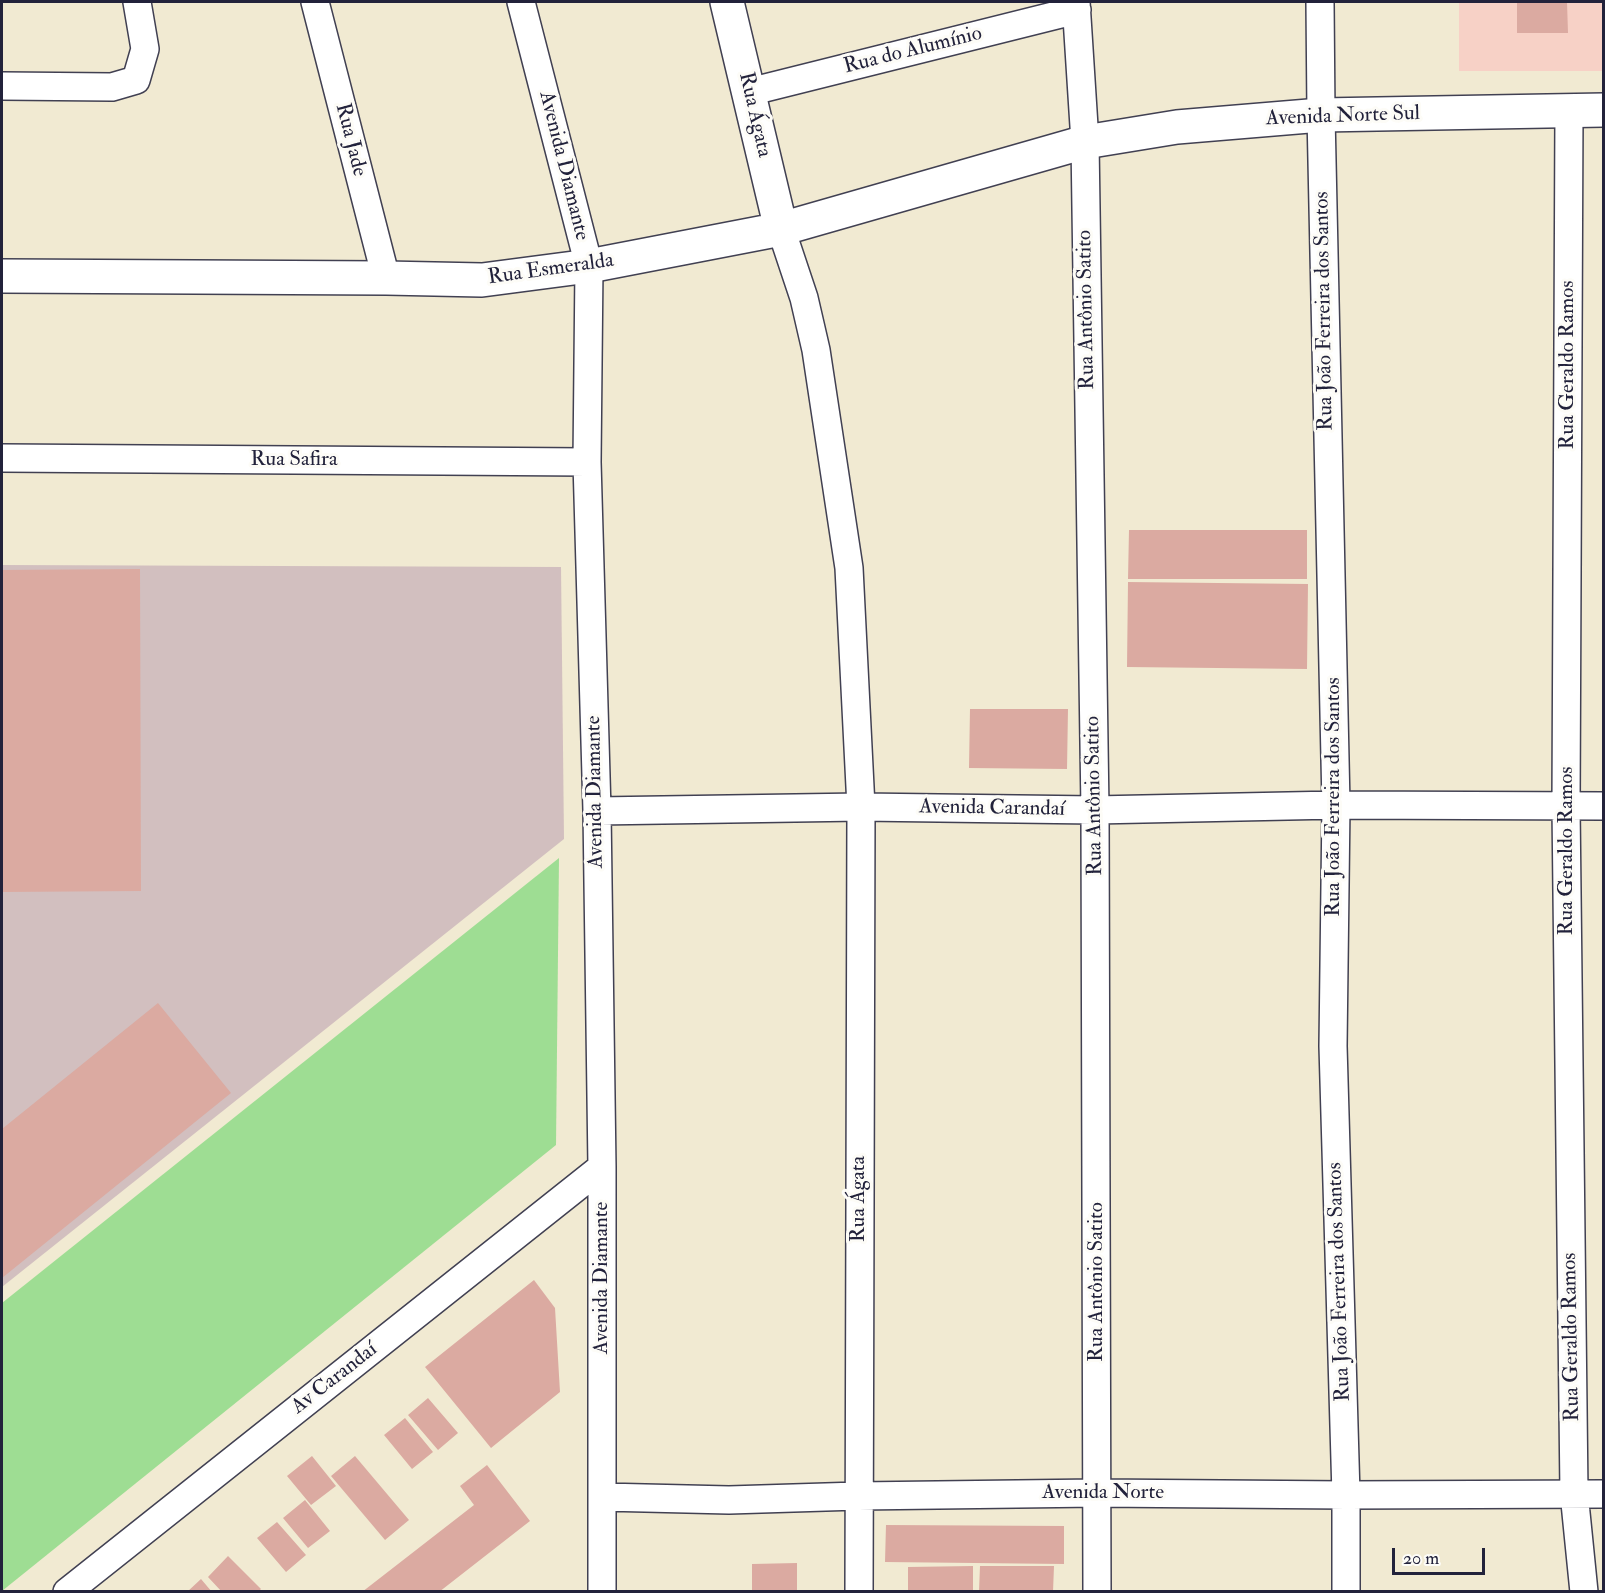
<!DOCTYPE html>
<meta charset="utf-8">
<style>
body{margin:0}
#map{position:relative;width:1605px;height:1593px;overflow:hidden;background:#f1ead2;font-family:"IM FELL Double Pica",serif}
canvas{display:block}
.frame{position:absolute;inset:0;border:3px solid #22223b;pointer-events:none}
.scale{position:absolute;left:1392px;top:1548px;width:93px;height:27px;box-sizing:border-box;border:3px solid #22223b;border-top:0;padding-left:8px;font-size:18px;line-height:21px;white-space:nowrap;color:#22223b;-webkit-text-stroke:4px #fdfcf7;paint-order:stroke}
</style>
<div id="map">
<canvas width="1605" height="1593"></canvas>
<div class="frame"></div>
<div class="scale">20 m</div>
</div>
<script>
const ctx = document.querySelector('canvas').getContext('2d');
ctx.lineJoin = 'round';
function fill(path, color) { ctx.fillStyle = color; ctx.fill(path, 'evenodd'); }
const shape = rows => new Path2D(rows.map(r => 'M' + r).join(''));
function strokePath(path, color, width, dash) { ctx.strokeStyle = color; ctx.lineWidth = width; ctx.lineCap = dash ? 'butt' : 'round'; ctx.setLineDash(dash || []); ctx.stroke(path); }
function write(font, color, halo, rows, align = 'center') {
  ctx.font = font + ' "IM FELL Double Pica",serif'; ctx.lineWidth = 6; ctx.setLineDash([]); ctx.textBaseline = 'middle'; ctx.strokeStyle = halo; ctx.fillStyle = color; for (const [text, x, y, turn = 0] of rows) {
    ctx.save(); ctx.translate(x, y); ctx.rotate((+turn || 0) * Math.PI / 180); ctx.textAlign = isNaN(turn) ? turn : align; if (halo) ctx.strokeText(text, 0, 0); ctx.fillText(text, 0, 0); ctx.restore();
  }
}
fill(shape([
 [1459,2,1603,2,1603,71,1459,71]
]), '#f7d1c6');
fill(shape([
 [2,565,561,567,564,839,2,1287]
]), '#d2bfbf');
fill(shape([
 [559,858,556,1145,2,1591,2,1303]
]), '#9edd93');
fill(shape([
 [1517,2,1567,2,1568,33,1517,33],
 [1129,530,1307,530,1307,579,1128,579],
 [140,569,141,891,2,892,2,570],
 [1128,582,1308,584,1307,669,1127,667],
 [970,709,1068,709,1067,769,969,768],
 [158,1003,231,1093,2,1278,2,1129],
 [534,1280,555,1308,560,1392,491,1448,425,1367],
 [428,1398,458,1433,438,1450,408,1415],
 [405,1418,433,1452,412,1469,384,1435],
 [312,1456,336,1486,311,1505,287,1476],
 [355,1456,409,1520,385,1540,331,1476],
 [487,1465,530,1521,439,1592,362,1592,474,1505,460,1486],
 [305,1500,330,1531,308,1548,283,1518],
 [277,1522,306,1555,286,1572,257,1538],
 [886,1525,1064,1526,1064,1564,885,1562],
 [228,1556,261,1589,258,1592,222,1592,208,1577],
 [797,1563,797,1592,752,1592,752,1564],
 [973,1566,973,1592,908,1592,908,1567],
 [980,1566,1054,1566,1053,1592,979,1592],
 [201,1579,212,1592,187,1592]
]), '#dbaaa1');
const minor = shape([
 [315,2,386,278],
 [521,2,589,266,587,462,597,811,602,1167,602,1592],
 [1076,2,1085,142,1095,810,1097,1592],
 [1320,2,1321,115,1336,805,1333,1046,1346,1495,1346,1592],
 [2,86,112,87,136,80,145,49,137,2],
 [749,92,1077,10],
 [1569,110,1566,807,1574,1493,1584,1592],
 [781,229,804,298,816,350,849,568,861,807,859,1592],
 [2,458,587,462],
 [597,811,861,807,1095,810,1336,805,1604,806],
 [603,1497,729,1500,858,1496,1097,1493,1346,1495,1604,1494],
 [67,1592,602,1167]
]);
const tertiary = shape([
 [727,2,781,229],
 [2,276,386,278,482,280,589,266,781,229,1085,142,1177,127,1321,115,1604,110]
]);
strokePath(minor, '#414052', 30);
strokePath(tertiary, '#414052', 36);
strokePath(minor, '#fff', 27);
strokePath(tertiary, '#fff', 33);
write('21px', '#22223b', '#fdfcf7', [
 ["Rua do Alumínio",913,51,-14],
 ["Rua Ágata",754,115,77],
 ["Avenida Norte Sul",1343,117,-2],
 ["Rua Jade",350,140,76],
 ["Avenida Diamante",563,166,76],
 ["Rua Esmeralda",551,270,-8],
 ["Rua Antônio Satito",1087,310,-91],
 ["Rua João Ferreira dos Santos",1325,311,-91],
 ["Rua Geraldo Ramos",1568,365,-90],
 ["Rua Safira",294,460],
 ["Avenida Diamante",596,792,-91],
 ["Rua Antônio Satito",1095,796,-91],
 ["Rua João Ferreira dos Santos",1334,797,-90],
 ["Avenida Carandaí",992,809,1],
 ["Rua Geraldo Ramos",1567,851,-90],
 ["Rua Ágata",859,1199,-90],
 ["Avenida Diamante",602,1278,-90],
 ["Rua Antônio Satito",1097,1282,-90],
 ["Rua João Ferreira dos Santos",1340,1282,-92],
 ["Rua Geraldo Ramos",1572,1337,-91],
 ["Av Carandaí",335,1379,-38],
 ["Avenida Norte",1103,1493]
]);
</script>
